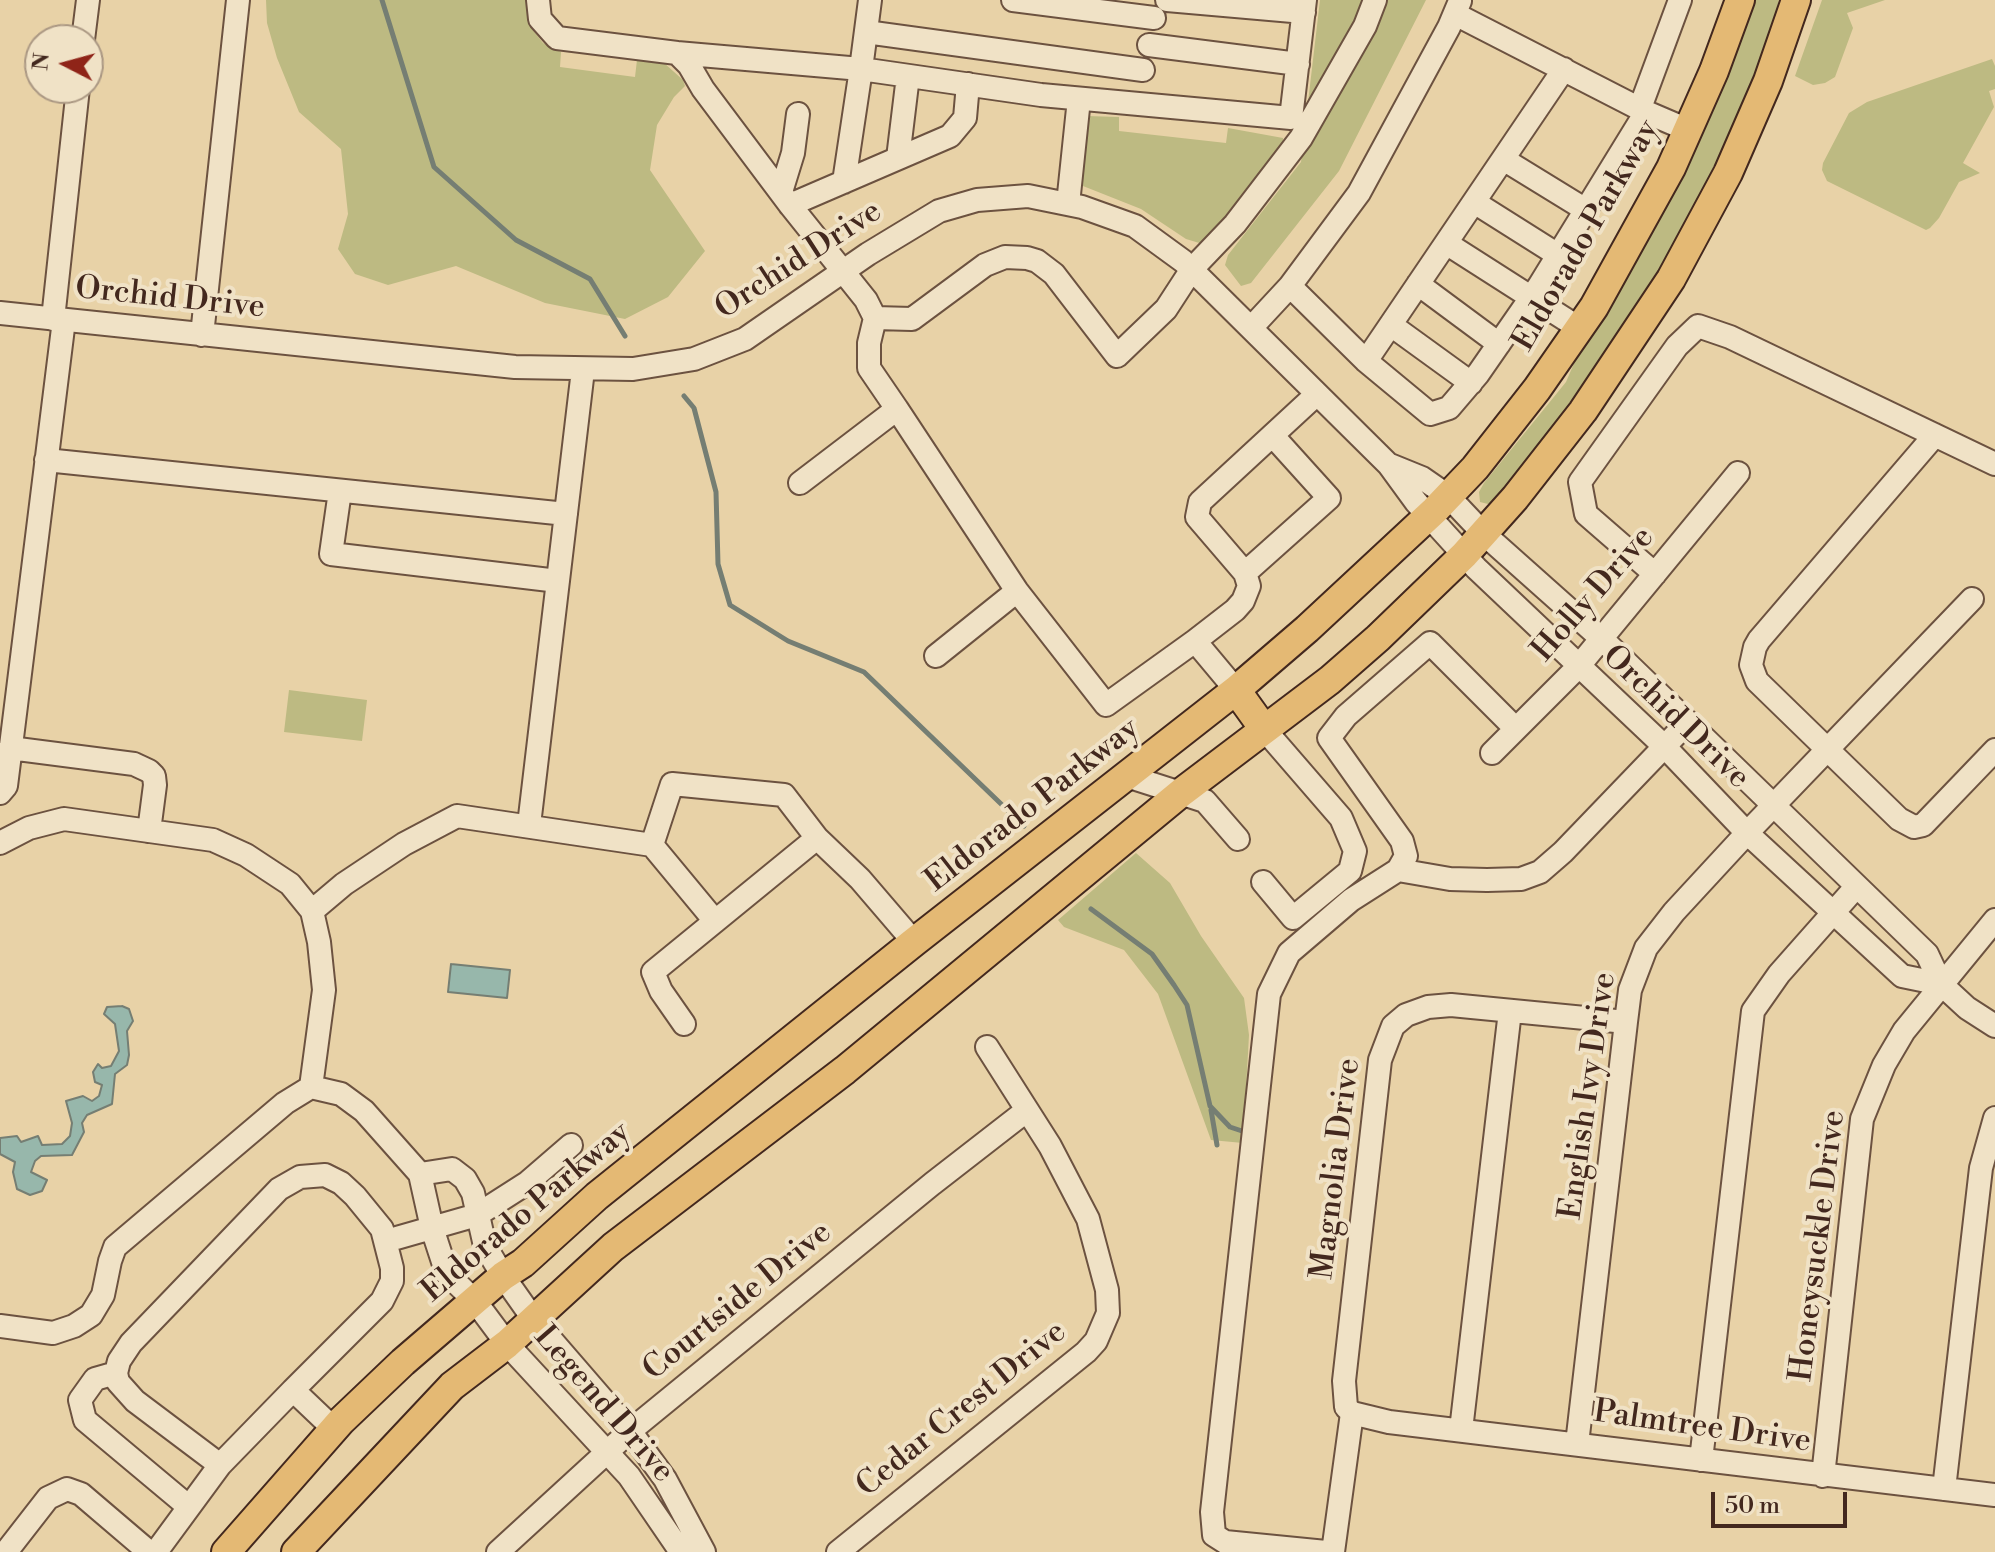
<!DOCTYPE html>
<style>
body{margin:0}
#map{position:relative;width:1995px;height:1552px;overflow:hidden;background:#e8d2a7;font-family:"Libre Bodoni",serif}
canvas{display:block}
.north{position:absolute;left:24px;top:24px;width:80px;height:80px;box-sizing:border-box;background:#f0e2c6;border:2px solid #ab9883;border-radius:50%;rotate:276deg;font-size:22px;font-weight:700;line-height:32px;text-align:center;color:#43281e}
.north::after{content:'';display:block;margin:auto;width:28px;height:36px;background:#8f2418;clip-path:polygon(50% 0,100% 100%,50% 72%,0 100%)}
.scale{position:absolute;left:1711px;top:1492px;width:136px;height:36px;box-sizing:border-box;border:4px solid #43281e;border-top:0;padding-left:10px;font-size:24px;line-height:28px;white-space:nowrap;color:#43281e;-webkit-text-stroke:6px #f0e2c6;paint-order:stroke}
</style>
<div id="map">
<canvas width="1995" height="1552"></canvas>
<div class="north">N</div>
<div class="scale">50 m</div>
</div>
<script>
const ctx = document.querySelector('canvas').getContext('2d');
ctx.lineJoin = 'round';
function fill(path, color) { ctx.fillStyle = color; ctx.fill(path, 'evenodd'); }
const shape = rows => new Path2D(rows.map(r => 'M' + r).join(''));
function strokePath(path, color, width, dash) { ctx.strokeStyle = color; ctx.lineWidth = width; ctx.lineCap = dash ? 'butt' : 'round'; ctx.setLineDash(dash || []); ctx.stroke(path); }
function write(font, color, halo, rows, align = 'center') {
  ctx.font = font + ' "Libre Bodoni",serif'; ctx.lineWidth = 8; ctx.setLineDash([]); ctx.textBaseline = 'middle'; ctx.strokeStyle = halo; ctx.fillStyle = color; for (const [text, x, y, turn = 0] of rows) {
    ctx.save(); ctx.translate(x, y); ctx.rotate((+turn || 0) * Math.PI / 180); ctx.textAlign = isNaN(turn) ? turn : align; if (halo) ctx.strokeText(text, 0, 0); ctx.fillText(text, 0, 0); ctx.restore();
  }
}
fill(shape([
 [266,0,526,0,532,29,543,43,561,52,560,67,635,77,637,60,663,62,683,80,685,86,674,97,657,125,650,170,705,251,668,297,625,319,545,303,456,266,388,285,355,274,338,249,348,214,341,149,299,112,277,58,267,23],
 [1320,0,1426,0,1339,171,1251,283,1241,286,1225,265,1228,255,1301,162],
 [1754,0,1779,0,1771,32,1737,132,1632,325,1500,500,1488,504,1480,502,1479,492,1484,483,1566,382,1581,347,1648,240,1712,113],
 [1822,0,1885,0,1847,13,1853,28,1835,77,1825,83,1813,85,1795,76],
 [1992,59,1995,66,1995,89,1989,91,1994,107,1963,163,1980,173,1959,182,1939,218,1930,228,1926,230,1827,181,1822,170,1823,163,1849,113,1867,102],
 [1087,116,1119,117,1119,131,1226,143,1228,128,1283,138,1283,145,1206,245,1186,239,1141,209,1083,186,1081,173],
 [289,690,367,700,362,741,284,732],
 [1136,853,1170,883,1201,936,1244,998,1249,1035,1243,1143,1211,1140,1158,994,1124,950,1064,927,1058,920]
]), '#bdba82');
const water = shape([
 [451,964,510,970,507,998,448,992,451,964],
 [122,1006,129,1009,133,1021,127,1031,129,1055,127,1065,115,1074,112,1104,87,1115,82,1123,84,1132,72,1155,41,1156,35,1161,31,1172,47,1180,42,1191,30,1195,17,1189,13,1172,15,1162,0,1154,0,1138,17,1136,21,1142,38,1136,42,1145,62,1144,70,1136,72,1123,66,1101,83,1096,92,1101,99,1096,102,1085,95,1082,93,1072,98,1064,102,1068,111,1066,119,1051,115,1024,104,1014,107,1007,122,1006]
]);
fill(water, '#97b7ab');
strokePath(water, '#757e73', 2);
strokePath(shape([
 [382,0,434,167,516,240,590,279,625,336],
 [684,396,694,408,716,492,718,564,730,605,788,641,864,672,1024,826],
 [1091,909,1152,954,1174,985,1187,1005,1210,1106,1230,1127,1245,1132],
 [1211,1110,1217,1145]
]), '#757e73', 5);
const minor = shape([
 [538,0,540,19,557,38,677,53,689,65,703,89,790,205,866,300,875,318,869,343,869,368,897,409,800,483],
 [870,0,861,69,1041,95,1291,118,1305,0],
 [1013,0,1154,18],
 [1167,0,1304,12],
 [866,32,1143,70],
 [83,40,88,0],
 [1149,45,1298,64],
 [677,53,861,69,844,182],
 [1640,108,1680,0],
 [1646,112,1688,130],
 [898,158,908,76],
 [1503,159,1586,210],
 [781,192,793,153,798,114],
 [1474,202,1558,255],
 [1068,204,1079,99],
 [790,205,950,136,965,118,968,84],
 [1446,243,1579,328],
 [1418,284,1499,344],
 [1290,286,1366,361,1430,414,1449,408,1478,374,1539,286,1646,112,1455,14],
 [0,313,515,367,633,369,694,359,745,339,868,254,939,211,977,200,1028,196,1082,207,1135,226,1183,261,1389,465,1416,502,1476,568,1665,747,1747,833,1902,976,1941,984],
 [875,318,912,319,985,265,1005,257,1027,258,1037,261,1054,274,1117,356,1166,309,1192,269,1235,224,1301,138,1365,26,1375,0],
 [53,319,78,88],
 [1391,325,1471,383],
 [1251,328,1290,286,1359,193,1449,27,1460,1],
 [202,335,238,0],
 [1366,361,1564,69],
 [897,409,1017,591,1106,705,1195,641,1236,690],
 [1935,435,1759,640,1755,647,1751,665,1757,681,1899,819,1914,827,1923,825,1995,750],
 [46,460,566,514],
 [1390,465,1422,478,1448,496,1483,533,1602,639,1927,954,1941,984,1967,1008,1995,1026],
 [340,491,331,554,558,581],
 [1245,573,1329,498,1273,436],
 [1655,574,1586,514,1580,482,1677,346,1698,326,1730,337,1995,464],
 [1195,641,1235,610,1243,601,1249,586,1245,573,1197,517,1200,502,1317,394],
 [936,656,1017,591],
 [10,748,134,764,149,771,154,776,155,785,149,831],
 [1492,753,1578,667,1738,473],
 [1127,776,1205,801,1238,839],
 [0,793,6,786,64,320],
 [529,825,583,370],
 [0,843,29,828,64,819,213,840,246,855,290,884,312,911],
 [652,845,672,784,784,795,817,838,860,879,914,942],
 [1398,870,1450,879,1487,880,1521,879,1540,872,1563,852,1687,723],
 [1263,882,1293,918,1350,871,1355,851,1341,818,1264,729],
 [1626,1022,1451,1005,1428,1007,1406,1015,1393,1026,1380,1060,1344,1381,1346,1407,1352,1413,1389,1422,1995,1495],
 [684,1024,661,991,653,972,817,838],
 [311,1087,324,990,319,942,312,911,344,884,404,844,457,816,652,845,715,921],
 [420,1174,452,1169,465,1179,473,1193,485,1246,503,1276,534,1320,630,1431,665,1479,704,1552],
 [386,1241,477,1215,527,1183,571,1145],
 [0,1326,53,1333,74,1326,91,1315,103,1295,110,1261,115,1247,285,1103,311,1087,341,1094,364,1111,420,1174,432,1228,447,1274,475,1301,507,1344,629,1476,681,1552],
 [116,1373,95,1379,80,1400,85,1420,189,1507],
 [293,1390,220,1465,135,1401,118,1382,116,1373,119,1361,131,1343,279,1189,300,1177,325,1175,341,1183,355,1196,382,1229,392,1268,392,1281,382,1301,293,1390,334,1429],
 [1461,1430,1510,1011],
 [1577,1444,1626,1022,1630,990,1646,948,1674,912,1747,833,1972,599],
 [1701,1460,1753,1011,1779,974,1856,887],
 [1823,1476,1862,1119,1884,1065,1904,1031,1995,920],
 [1944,1489,1981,1168,1995,1118],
 [6,1552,48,1498,67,1489,81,1494,149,1552],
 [156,1552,220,1465],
 [498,1552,630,1431,932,1184,1026,1111],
 [838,1552,1086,1352,1096,1341,1108,1313,1107,1290,1088,1219,1050,1146,987,1047],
 [1326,1552,1225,1542,1214,1535,1212,1512,1269,994,1289,953,1351,900,1398,870,1406,856,1402,841,1329,738,1346,716,1430,643,1516,729],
 [1333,1552,1352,1413]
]);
const major = shape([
 [1236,690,1264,729],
 [226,1552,341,1421,403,1362,503,1276,523,1263,597,1196,914,942,1236,690,1307,629,1435,510,1475,468,1537,389,1594,307,1671,168,1714,71,1740,0],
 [296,1552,452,1386,507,1344,613,1247,845,1070,1182,792,1330,680,1378,638,1464,555,1515,498,1583,411,1671,279,1728,173,1768,81,1796,0]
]);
strokePath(minor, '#6c5240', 26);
strokePath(major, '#43281e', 32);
strokePath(minor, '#f0e2c6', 22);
strokePath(major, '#e4b974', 28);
write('32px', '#43281e', '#f0e2c6', [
 ["Eldorado Parkway",1587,236,-60],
 ["Orchid Drive",799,261,-33],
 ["Orchid Drive",170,299,6],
 ["Holly Drive",1594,595,-49],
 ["Orchid Drive",1675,718,44],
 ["Eldorado Parkway",1033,806,-38],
 ["English Ivy Drive",1589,1096,-82],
 ["Magnolia Drive",1337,1169,-83],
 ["Eldorado Parkway",527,1213,-40],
 ["Honeysuckle Drive",1819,1246,-83],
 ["Courtside Drive",738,1302,-39],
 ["Legend Drive",603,1405,49],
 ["Cedar Crest Drive",962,1410,-39],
 ["Palmtree Drive",1702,1428,8]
]);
</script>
